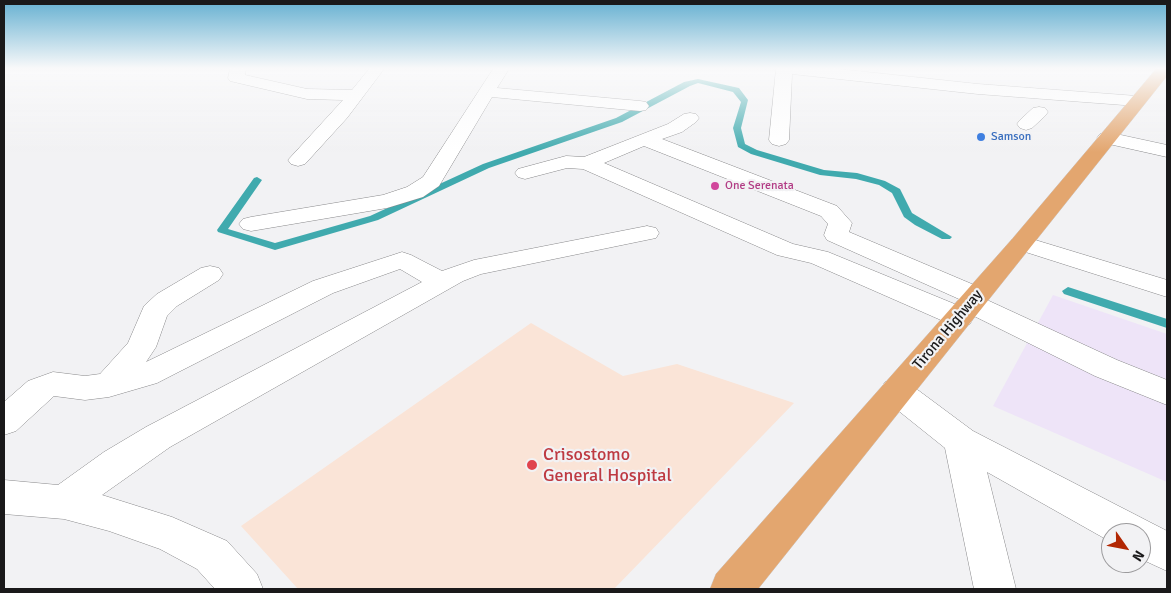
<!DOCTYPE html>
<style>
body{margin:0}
#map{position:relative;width:1171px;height:593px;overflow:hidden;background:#f2f2f4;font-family:Signika,sans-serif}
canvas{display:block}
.frame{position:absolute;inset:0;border:5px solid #1a191a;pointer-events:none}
.north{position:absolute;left:1101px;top:523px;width:50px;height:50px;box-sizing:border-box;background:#f2f2f4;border:1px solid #9c9b9d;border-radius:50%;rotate:123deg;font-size:14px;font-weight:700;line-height:20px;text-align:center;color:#1a191a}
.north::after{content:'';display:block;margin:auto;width:18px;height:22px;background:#b22703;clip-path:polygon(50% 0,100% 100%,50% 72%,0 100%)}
</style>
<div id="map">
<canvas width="1171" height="593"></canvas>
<div class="frame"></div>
<div class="north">N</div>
</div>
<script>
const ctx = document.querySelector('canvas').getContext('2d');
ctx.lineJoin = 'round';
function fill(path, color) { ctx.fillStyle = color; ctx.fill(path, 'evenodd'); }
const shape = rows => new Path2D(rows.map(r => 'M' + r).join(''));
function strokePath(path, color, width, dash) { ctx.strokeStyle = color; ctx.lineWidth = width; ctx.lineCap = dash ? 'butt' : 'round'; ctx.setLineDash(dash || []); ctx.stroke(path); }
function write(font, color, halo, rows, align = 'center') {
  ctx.font = font + ' Signika,sans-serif'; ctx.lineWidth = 4.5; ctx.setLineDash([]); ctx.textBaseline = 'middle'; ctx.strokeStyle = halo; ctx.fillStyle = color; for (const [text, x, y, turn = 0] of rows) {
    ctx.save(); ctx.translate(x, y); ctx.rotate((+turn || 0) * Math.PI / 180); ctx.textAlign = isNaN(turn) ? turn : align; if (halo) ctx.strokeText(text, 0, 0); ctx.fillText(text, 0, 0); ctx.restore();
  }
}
fill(shape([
 [1053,295,1167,334,1167,482,993,406]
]), '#eee4f8');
fill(shape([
 [531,323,623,376,677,364,794,403,614,589,298,589,241,526]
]), '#fae4d7');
fill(shape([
 [698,79,739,88,748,100,741,128,745,144,757,150,824,170,857,173,885,181,900,189,912,213,952,237,950,239,942,239,915,225,904,217,892,193,879,185,856,179,820,175,751,154,738,147,733,128,741,102,733,92,698,83,690,86,622,122,489,168,378,220,275,250,218,232,217,230,254,178,257,177,262,180,228,229,275,243,370,216,483,164,616,118,684,82,698,79],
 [1068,287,1167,319,1167,328,1064,294,1062,291,1068,287]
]), '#40aaae');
const minor = shape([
 [230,69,246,69,245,75,307,89,352,90,369,69,384,69,347,118,305,164,298,166,291,164,288,160,343,100,307,99,230,81,228,78,230,69],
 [493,69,509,69,497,88,640,101,646,102,649,106,646,110,640,111,492,97,439,186,423,197,387,208,251,231,243,229,239,224,243,219,251,217,383,195,407,187,423,177,493,69],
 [776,69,839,69,978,84,1137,96,1143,97,1146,101,1143,105,1137,106,978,94,792,74,789,140,786,144,779,146,772,144,769,140,776,69],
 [1039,107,1045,108,1048,112,1045,116,1032,128,1026,130,1020,128,1017,124,1020,120,1033,108,1039,107],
 [690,113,696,114,699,118,696,122,682,132,662,139,837,206,852,223,849,232,986,290,990,296,987,300,1117,360,1167,380,1167,405,1095,376,974,316,970,324,960,326,950,324,811,263,777,255,583,169,567,168,525,179,518,177,515,173,518,169,566,156,584,157,668,124,684,114,690,113],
 [644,146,821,216,828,224,824,235,827,240,959,299,956,303,957,305,828,252,793,244,604,163,644,146],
 [1107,132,1167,145,1167,157,1100,142,1097,138,1100,134,1107,132],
 [647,226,656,228,659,233,656,238,481,274,463,281,170,447,102,495,172,517,227,541,257,574,263,589,215,589,197,569,160,549,109,531,64,519,4,514,4,480,58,485,104,452,146,427,422,282,400,269,333,293,157,383,109,397,85,400,54,396,16,431,4,435,4,402,28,381,53,372,85,376,100,374,128,343,144,306,157,294,201,268,210,266,219,268,223,274,219,280,177,306,167,316,156,347,146,362,313,281,393,255,402,252,411,255,442,271,474,260,647,226],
 [1022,236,1167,280,1167,297,1013,248,1010,243,1013,238,1022,236],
 [896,379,907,382,973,431,1167,531,1167,571,1141,559,1141,533,1111,533,1111,542,987,472,1016,589,974,589,945,448,885,400,880,391,885,382,896,379]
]);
const major = shape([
 [1156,69,1167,69,1167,76,758,589,710,589,716,574,1013,238,1156,69]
]);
strokePath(minor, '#89898b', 1);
strokePath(major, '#cdcccd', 1);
fill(minor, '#fff');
fill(major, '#e3a66f');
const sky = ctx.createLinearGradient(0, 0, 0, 152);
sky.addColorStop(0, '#65b0d1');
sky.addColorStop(0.45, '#f9f9fa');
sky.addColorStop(1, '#f9f9fa00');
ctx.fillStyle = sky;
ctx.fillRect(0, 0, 1171, 152);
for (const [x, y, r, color] of [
 [981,137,5,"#3f7fe0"],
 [715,186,5,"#d1479c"],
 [532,465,6,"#e0444e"]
]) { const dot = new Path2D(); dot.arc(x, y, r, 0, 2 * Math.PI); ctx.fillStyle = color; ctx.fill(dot); strokePath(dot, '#f2f2f4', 2); }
write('12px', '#366cbe', '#f2f2f4', [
 ["Samson",991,137]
], 'left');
write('12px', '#b23c85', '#f2f2f4', [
 ["One Serenata",725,186]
], 'left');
write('15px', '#1a191a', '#f2f2f4', [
 ["Tirona Highway",948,330,-50]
]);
write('18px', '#be3a42', '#f2f2f4', [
 ["Crisostomo",543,455],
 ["General Hospital",543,476]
], 'left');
</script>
